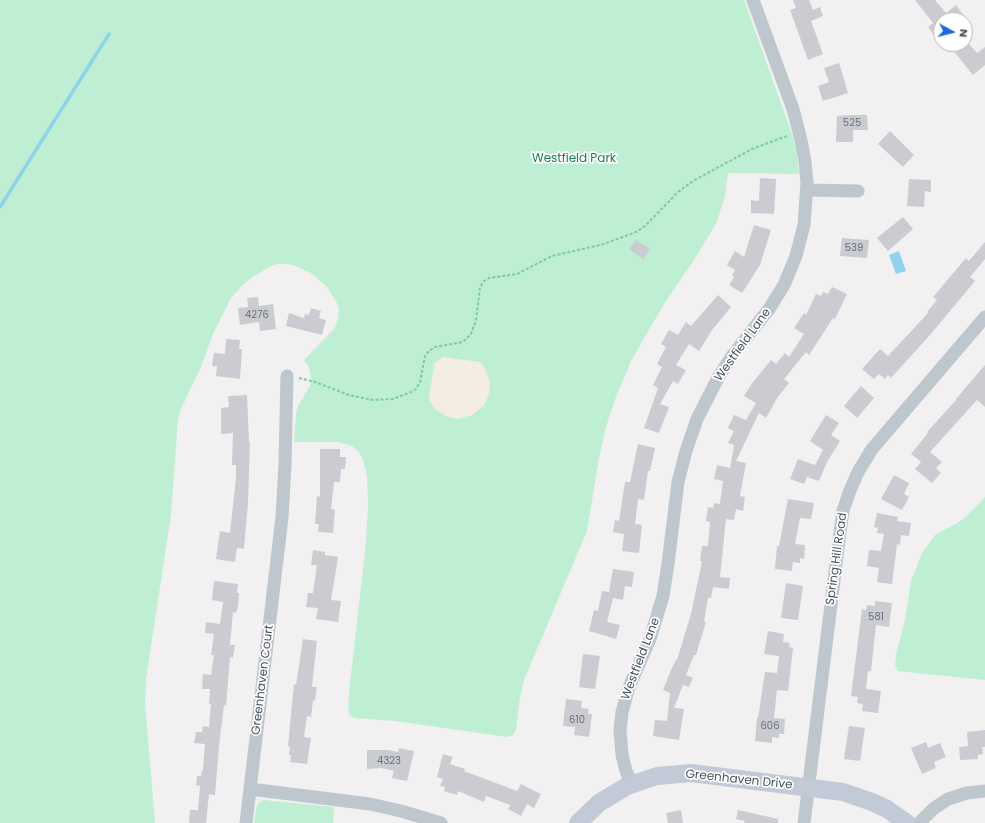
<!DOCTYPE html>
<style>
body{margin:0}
#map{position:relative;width:985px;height:823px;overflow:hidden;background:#f2f0f0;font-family:Poppins,sans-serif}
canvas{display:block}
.north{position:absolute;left:933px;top:12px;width:40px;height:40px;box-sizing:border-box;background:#fff;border:1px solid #b6babe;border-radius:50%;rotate:97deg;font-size:11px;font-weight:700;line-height:16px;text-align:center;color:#48525d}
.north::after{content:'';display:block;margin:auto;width:14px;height:18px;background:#1c69e0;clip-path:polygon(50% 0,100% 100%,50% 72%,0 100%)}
</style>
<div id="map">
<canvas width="985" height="823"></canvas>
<div class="north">N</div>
</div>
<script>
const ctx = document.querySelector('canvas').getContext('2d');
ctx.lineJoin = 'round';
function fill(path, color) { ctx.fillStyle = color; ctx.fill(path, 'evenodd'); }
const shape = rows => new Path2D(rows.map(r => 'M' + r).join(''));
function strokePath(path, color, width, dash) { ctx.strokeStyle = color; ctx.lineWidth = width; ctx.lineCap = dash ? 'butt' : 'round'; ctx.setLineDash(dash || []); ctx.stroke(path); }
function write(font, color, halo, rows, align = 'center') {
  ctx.font = font + ' Poppins,sans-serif'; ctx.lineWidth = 3.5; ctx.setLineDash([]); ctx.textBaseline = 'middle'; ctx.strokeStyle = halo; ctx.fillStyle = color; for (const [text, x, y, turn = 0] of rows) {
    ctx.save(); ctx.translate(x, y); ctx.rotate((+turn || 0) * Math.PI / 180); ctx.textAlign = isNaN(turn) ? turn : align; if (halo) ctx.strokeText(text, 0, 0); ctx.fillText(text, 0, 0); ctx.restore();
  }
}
fill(shape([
 [0,0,744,0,791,131,796,149,799,174,728,173,725,196,717,222,696,257,664,304,631,361,616,397,606,427,599,458,587,531,524,680,520,697,516,730,513,735,507,737,395,721,354,718,349,715,348,701,366,542,368,505,367,476,363,459,358,451,352,446,338,442,294,442,296,414,298,406,310,386,311,379,309,367,304,360,334,329,338,320,339,308,336,301,326,286,311,273,293,265,285,264,278,264,269,267,251,278,243,285,231,298,214,332,200,369,181,409,178,419,171,515,146,679,145,703,155,823,0,823],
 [985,497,985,680,898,671,895,665,896,655,905,620,911,581,922,553,935,535,957,523,966,517],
 [264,800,334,807,333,823,254,823,257,806,259,803]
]), '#bfefd3');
fill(shape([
 [443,357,480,362,486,371,490,382,489,394,484,405,472,415,458,419,446,416,435,409,429,400,434,364]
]), '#f3eee1');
fill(shape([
 [899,251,906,271,896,274,889,255]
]), '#8dd3eb');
strokePath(shape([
 [0,207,109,34]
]), '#8dd3eb', 3.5);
fill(shape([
 [793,0,809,0,813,10,820,7,823,16,811,21,823,54,808,60,790,10,796,8],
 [915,0,935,0,946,13,956,5,967,20,941,20,941,44,928,27,933,23],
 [948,44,969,44,977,53,985,47,985,65,973,75],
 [839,63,848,93,823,101,818,86,829,82,824,68],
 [852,115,867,115,868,130,853,130,853,142,836,142,837,116],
 [890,131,914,155,903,167,878,144],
 [760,178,776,179,774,214,751,213,751,200,759,201],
 [909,179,931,180,931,192,925,191,924,207,907,206],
 [903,217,913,229,888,251,877,238],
 [754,225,771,230,760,265,742,293,729,285,734,277,732,276,735,270,727,265,735,251,744,257],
 [842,238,869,240,867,258,840,256],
 [636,240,650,249,643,259,629,249],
 [985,242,985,259,970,277,975,281,930,335,891,378,888,375,885,379,879,374,874,379,862,369,880,349,888,356,928,313,927,312,937,300,933,297,966,258,969,261],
 [832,287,847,294,835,319,833,318,809,355,806,352,784,379,789,383,777,398,766,418,759,413,736,461,746,463,740,496,745,497,743,511,736,509,734,520,726,519,720,577,730,578,729,589,713,587,711,598,708,598,704,622,706,622,696,655,694,655,686,675,693,678,689,687,683,685,674,708,684,709,679,740,653,736,655,720,667,721,670,693,663,690,671,670,676,660,677,660,691,614,702,561,700,561,702,546,708,546,710,522,706,521,708,507,713,508,714,503,720,504,723,481,714,479,717,465,730,468,734,445,728,443,734,431,728,428,734,415,746,420,756,403,744,396,753,382,771,360,776,364,785,353,789,357,804,334,794,328,804,313,806,315,816,294,821,296,823,292,828,294],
 [718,295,731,307,712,330,699,351,689,344,676,365,686,370,678,384,673,381,660,404,669,407,659,433,644,428,658,388,653,385,662,367,657,364,666,347,661,344,669,330,678,335,686,322,691,326],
 [258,297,259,306,273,304,276,329,260,331,259,322,240,325,238,308,248,307,247,298],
 [311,308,321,311,319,318,326,320,322,335,286,326,289,313,304,318,305,314,309,315],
 [226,339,240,340,239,349,242,349,240,379,216,376,217,366,212,366,214,353,225,354],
 [985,365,985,407,977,400,930,452,942,462,936,468,941,473,932,483,915,469,921,462,911,454,928,433,927,432,956,400,956,399],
 [861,386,874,398,857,418,844,406],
 [247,395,249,442,250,442,248,502,244,549,237,548,235,562,216,559,220,531,230,533,236,477,236,465,232,465,233,433,221,434,221,408,229,407,228,396],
 [826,415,839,423,831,435,840,441,827,462,819,481,807,477,804,484,790,479,798,459,815,465,823,450,810,441],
 [638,444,655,448,650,471,648,471,644,500,638,499,635,524,642,525,639,553,622,551,624,534,613,532,615,520,619,521,625,482,630,482],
 [320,449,340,449,340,457,346,457,345,469,341,469,340,482,334,482,331,509,335,510,333,533,318,532,319,524,315,524,317,496,320,497],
 [894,475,909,483,904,494,909,497,902,510,881,499],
 [788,499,814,503,811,519,800,518,795,544,805,545,804,559,800,558,800,563,793,562,792,571,775,569,777,546,779,546],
 [877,513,898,517,897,521,911,523,909,536,901,535,900,545,897,544,892,584,877,582,879,568,867,566,869,550,881,551,884,534,877,533,878,528,874,527],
 [313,550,325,552,325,555,338,557,331,600,341,601,338,622,316,619,318,608,306,607,308,593,313,593,317,565,311,565],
 [613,569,634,572,632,587,625,586,623,600,613,598,607,622,620,625,616,639,589,631,594,610,598,611,602,591,609,592],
 [214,581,238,584,237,593,239,593,238,607,236,613,233,612,230,645,235,645,233,658,230,657,226,706,224,705,219,746,215,795,209,794,206,823,189,823,190,810,198,810,200,786,196,785,197,776,201,776,202,770,203,770,205,744,194,743,196,732,202,732,203,726,209,727,211,704,209,704,210,689,202,689,203,674,211,675,214,655,211,655,214,634,205,633,206,622,220,624,223,602,212,600],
 [786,583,803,586,798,620,781,618],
 [875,601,892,603,889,627,876,625,871,671,868,671,866,689,881,691,878,713,862,711,863,704,857,703,858,697,851,696,862,609,866,610,867,605,875,606],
 [768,631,784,634,783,642,790,643,789,647,793,648,788,691,777,690,774,718,785,719,784,734,779,734,779,738,772,737,772,743,755,741,757,718,758,718,765,672,777,673,779,656,764,654],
 [303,639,317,641,312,687,317,687,315,701,313,700,311,717,307,716,304,737,311,738,307,764,290,762,291,755,289,755,290,747,288,746,294,684,296,685],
 [583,654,600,656,595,689,579,687],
 [566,699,582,701,581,708,589,709,588,714,592,714,589,737,574,735,575,727,563,726],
 [849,726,865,728,860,761,844,759],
 [985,730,985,747,982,747,983,754,978,755,978,759,960,760,959,747,968,746,967,732],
 [926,742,928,748,940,743,946,757,934,762,936,768,922,774,911,748],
 [399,748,414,751,407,781,392,778,394,771,381,768,367,769,367,750,388,750,398,752],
 [443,754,453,757,450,764,465,769,464,771,517,791,521,784,541,794,534,808,527,804,521,816,508,809,510,805,486,796,484,802,458,791,457,795,444,791,445,787,440,786,443,779,437,777],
 [681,810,683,823,668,823,666,813],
 [738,810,778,819,778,823,744,823,745,821,736,819]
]), '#caccd2');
strokePath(shape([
 [299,378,315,382,349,395,373,400,393,399,411,392,416,389,420,382,425,356,429,351,435,347,463,342,471,334,476,320,480,287,484,281,489,278,517,274,552,256,604,244,636,232,645,226,678,192,693,181,752,149,787,136]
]), '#77cca6', 2, [3, 2]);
strokePath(shape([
 [807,190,858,191],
 [632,784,626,771,622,755,620,730,622,712,629,687,650,639,663,596,668,564,678,482,686,451,697,419,719,376,732,356,769,309,784,285,796,256,804,225,807,183,805,162,801,140,793,109,753,0],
 [250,789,370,804,401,811,441,823],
 [246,823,282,517,285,464,287,376],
 [804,823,840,532,843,511,849,493,858,472,872,449,985,317],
 [919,823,933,809,948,799,967,793,985,791]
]), '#bec6ce', 13);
strokePath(shape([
 [578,823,599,803,627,786,657,776,691,773,843,792,872,802,887,809,907,823]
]), '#c1cad6', 18);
write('10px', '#68707a', null, [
 ["525",852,123],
 ["539",854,248],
 ["4276",257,315],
 ["581",876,617],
 ["610",577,720],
 ["606",770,726],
 ["4323",389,761]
]);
write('12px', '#197e50', '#fff', [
 ["Westfield Park",574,159]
]);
write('12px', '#48525d', '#fff', [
 ["Westfield Lane",743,345,-54],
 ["Spring Hill Road",837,559,-82],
 ["Westfield Lane",641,659,-69],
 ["Greenhaven Court",263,680,-83],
 ["Greenhaven Drive",739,780,6]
]);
</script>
